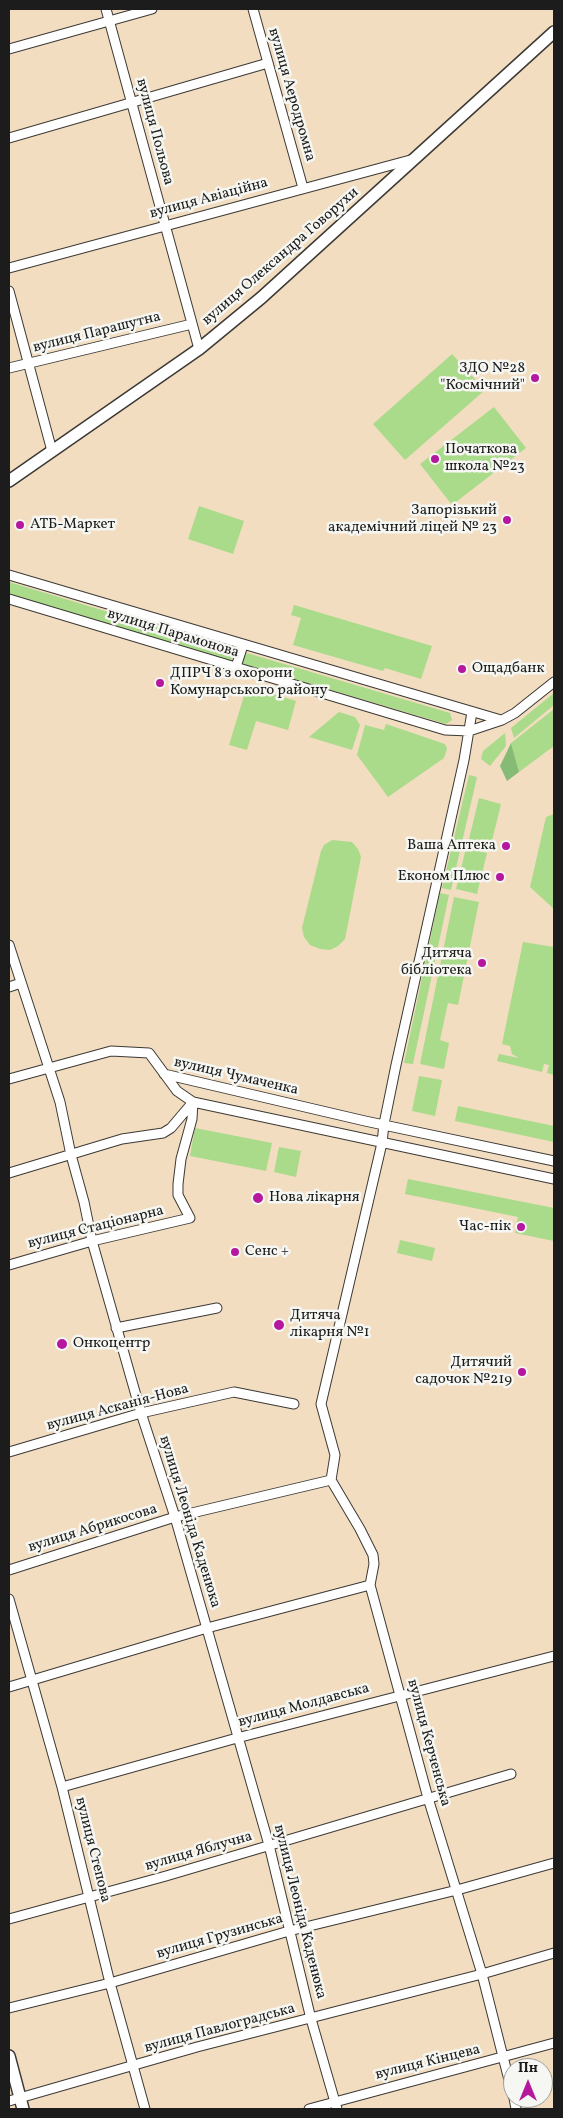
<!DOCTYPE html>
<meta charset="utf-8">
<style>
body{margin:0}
#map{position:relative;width:563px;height:2118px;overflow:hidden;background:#f2ddc0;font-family:Vollkorn,serif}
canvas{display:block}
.frame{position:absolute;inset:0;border:10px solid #1c1c1c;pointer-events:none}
.north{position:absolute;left:503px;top:2058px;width:50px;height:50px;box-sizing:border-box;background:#f6f6f2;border:1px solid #9f9f9c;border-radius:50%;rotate:0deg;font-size:14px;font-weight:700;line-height:20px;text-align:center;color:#1c1c1c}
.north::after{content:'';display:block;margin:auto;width:18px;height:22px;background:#b5179e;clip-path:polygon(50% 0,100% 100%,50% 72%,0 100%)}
</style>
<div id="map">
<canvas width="563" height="2118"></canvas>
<div class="frame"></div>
<div class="north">Пн</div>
</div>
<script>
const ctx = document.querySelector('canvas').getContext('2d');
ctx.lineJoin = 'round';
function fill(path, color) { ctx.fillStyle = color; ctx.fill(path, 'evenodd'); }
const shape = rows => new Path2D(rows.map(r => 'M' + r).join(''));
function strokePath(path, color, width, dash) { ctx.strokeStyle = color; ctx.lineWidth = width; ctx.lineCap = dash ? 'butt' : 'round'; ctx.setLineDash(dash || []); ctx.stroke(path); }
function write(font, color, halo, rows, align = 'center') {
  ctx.font = font + ' Vollkorn,serif'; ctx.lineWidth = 5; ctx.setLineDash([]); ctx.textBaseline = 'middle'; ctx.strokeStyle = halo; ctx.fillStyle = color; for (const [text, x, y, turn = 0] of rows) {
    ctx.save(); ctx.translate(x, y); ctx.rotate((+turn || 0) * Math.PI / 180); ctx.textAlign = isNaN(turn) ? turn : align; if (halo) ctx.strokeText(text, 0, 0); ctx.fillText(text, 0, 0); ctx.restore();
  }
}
fill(shape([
 [452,354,485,390,405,460,373,424],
 [494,407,526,448,452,505,420,464],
 [199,506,244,521,233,554,188,539],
 [9,582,231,649,234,652,233,657,231,660,226,660,9,594],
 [294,605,432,646,421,679,385,668,383,671,293,645,301,618,291,615],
 [247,653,450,713,452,720,446,724,243,664,242,661],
 [247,686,296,701,288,730,256,721,247,750,229,745],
 [554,693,554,705,514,738,511,728],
 [554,709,554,746,519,772,511,743],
 [339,712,355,717,360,725,352,750,309,737],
 [386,724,445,744,447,749,444,758,388,797,357,755,365,725,384,730],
 [505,733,506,746,490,766,481,759,483,751],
 [469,775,477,777,451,890,442,888],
 [479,798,501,804,491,845,469,839],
 [554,814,554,909,530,887,546,817],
 [332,840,352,842,358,849,361,857,345,939,338,946,330,950,320,949,310,945,304,937,302,928,321,851,324,845],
 [466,848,487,853,477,894,456,889],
 [440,893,449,895,413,1064,404,1063],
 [454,897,479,902,458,1005,448,1003,440,1040,449,1043,444,1069,420,1064],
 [523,942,554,947,554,1075,547,1073,549,1065,544,1064,542,1072,497,1061,499,1054,519,1058,512,1054,510,1046,502,1044],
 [419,1076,442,1080,435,1116,412,1111],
 [458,1106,554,1126,554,1142,455,1121],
 [195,1128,272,1143,266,1171,190,1156],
 [279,1147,301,1151,296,1177,274,1172],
 [408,1179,554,1208,554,1241,515,1233,518,1217,405,1194],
 [400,1240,435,1248,432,1261,397,1253]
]), '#a9db8a');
fill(shape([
 [511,743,519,772,507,781,500,766]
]), '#86bb76');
const minor = shape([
 [106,9,199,349],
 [253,9,303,188],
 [9,49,152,9],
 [9,138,268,63],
 [9,268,414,159],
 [9,291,52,451],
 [9,368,192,324],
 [9,575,501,720],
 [9,599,445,730,469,731,502,720,515,713,554,682],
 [236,667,243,645],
 [472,712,464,760,396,1065,384,1124,382,1143,321,1404,335,1455,331,1480,360,1529,373,1555,374,1564,370,1585,428,1798,482,1974,513,2096],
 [9,945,60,1102,71,1155,84,1202,92,1241,141,1413,175,1517,269,1845,311,2019,337,2109],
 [9,987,21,983],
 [164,1074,365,1121,554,1161],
 [9,1079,111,1051,149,1053,177,1091,193,1102,554,1179],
 [9,1173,122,1139,163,1133,171,1128,193,1102],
 [9,1265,92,1241,190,1218,178,1195,178,1184,181,1159,192,1119,193,1102],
 [116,1328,217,1308],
 [9,1452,141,1413,234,1392,294,1404],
 [9,1570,175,1517,331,1480],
 [9,1599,62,1787,110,1983,145,2109],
 [9,1687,207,1628,370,1585],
 [62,1787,237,1738,554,1656],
 [9,1919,166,1876,511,1774],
 [9,2008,110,1983,289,1931,457,1890,554,1863],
 [514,2098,516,2109],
 [9,2101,197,2047,482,1974,554,1953],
 [309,2109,554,2043]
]);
const major = shape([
 [9,481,199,349,261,298,554,32],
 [9,2056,23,2109]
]);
strokePath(minor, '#3c3935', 11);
strokePath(major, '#3c3935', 14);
strokePath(minor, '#fff', 9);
strokePath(major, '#fff', 11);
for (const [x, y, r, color] of [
 [535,378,5,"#b5179e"],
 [435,459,5,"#b5179e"],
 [507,520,5,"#b5179e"],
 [20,525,5,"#b5179e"],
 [462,669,5,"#b5179e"],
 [160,683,5,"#b5179e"],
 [506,846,5,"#b5179e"],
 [500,877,5,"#b5179e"],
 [482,963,5,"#b5179e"],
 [258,1198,6,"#b5179e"],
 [521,1227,5,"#b5179e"],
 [235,1252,5,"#b5179e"],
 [279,1325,6,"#b5179e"],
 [62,1344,6,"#b5179e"],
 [522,1372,5,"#b5179e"]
]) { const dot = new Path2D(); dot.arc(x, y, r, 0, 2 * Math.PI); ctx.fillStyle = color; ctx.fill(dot); strokePath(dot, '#f6f6f2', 2); }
write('15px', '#1c1c1c', '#f6f6f2', [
 ["вулиця Аеродромна",291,95,74],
 ["вулиця Польова",154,132,75],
 ["вулиця Авіаційна",209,199,-15],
 ["вулиця Олександра Говорухи",281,257,-41],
 ["вулиця Парашутна",97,333,-14],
 ["вулиця Парамонова",173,634,17],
 ["вулиця Чумаченка",236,1077,13],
 ["вулиця Стаціонарна",96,1228,-14],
 ["вулиця Асканія-Нова",118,1408,-15],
 ["вулиця Леоніда Каденюка",189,1522,73],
 ["вулиця Абрикосова",93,1529,-17],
 ["вулиця Молдавська",304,1706,-15],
 ["вулиця Керченська",428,1743,75],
 ["вулиця Степова",92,1850,76],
 ["вулиця Яблучна",199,1852,-16],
 ["вулиця Леоніда Каденюка",299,1912,76],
 ["вулиця Грузинська",220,1937,-16],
 ["вулиця Павлоградська",220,2029,-15],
 ["вулиця Кінцева",428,2063,-14]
]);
write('15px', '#1c1c1c', '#f6f6f2', [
 ["ЗДО №28",525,369,"right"],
 ["\"Космічний\"",525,386,"right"],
 ["Початкова",445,450],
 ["школа №23",445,467],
 ["Запорізький",497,511,"right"],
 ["академічний ліцей № 23",497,528,"right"],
 ["АТБ-Маркет",30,525],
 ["Ощадбанк",472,669],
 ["ДПРЧ 8 з охорони",170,674],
 ["Комунарського району",170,691],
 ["Ваша Аптека",496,846,"right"],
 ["Економ Плюс",490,877,"right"],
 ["Дитяча",472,954,"right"],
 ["бібліотека",472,971,"right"],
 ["Нова лікарня",269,1198],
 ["Час-пік",511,1227,"right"],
 ["Сенс +",245,1252],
 ["Дитяча",290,1316],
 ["лікарня №1",290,1333],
 ["Онкоцентр",73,1344],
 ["Дитячий",512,1363,"right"],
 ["садочок №219",512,1380,"right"]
], 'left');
</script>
